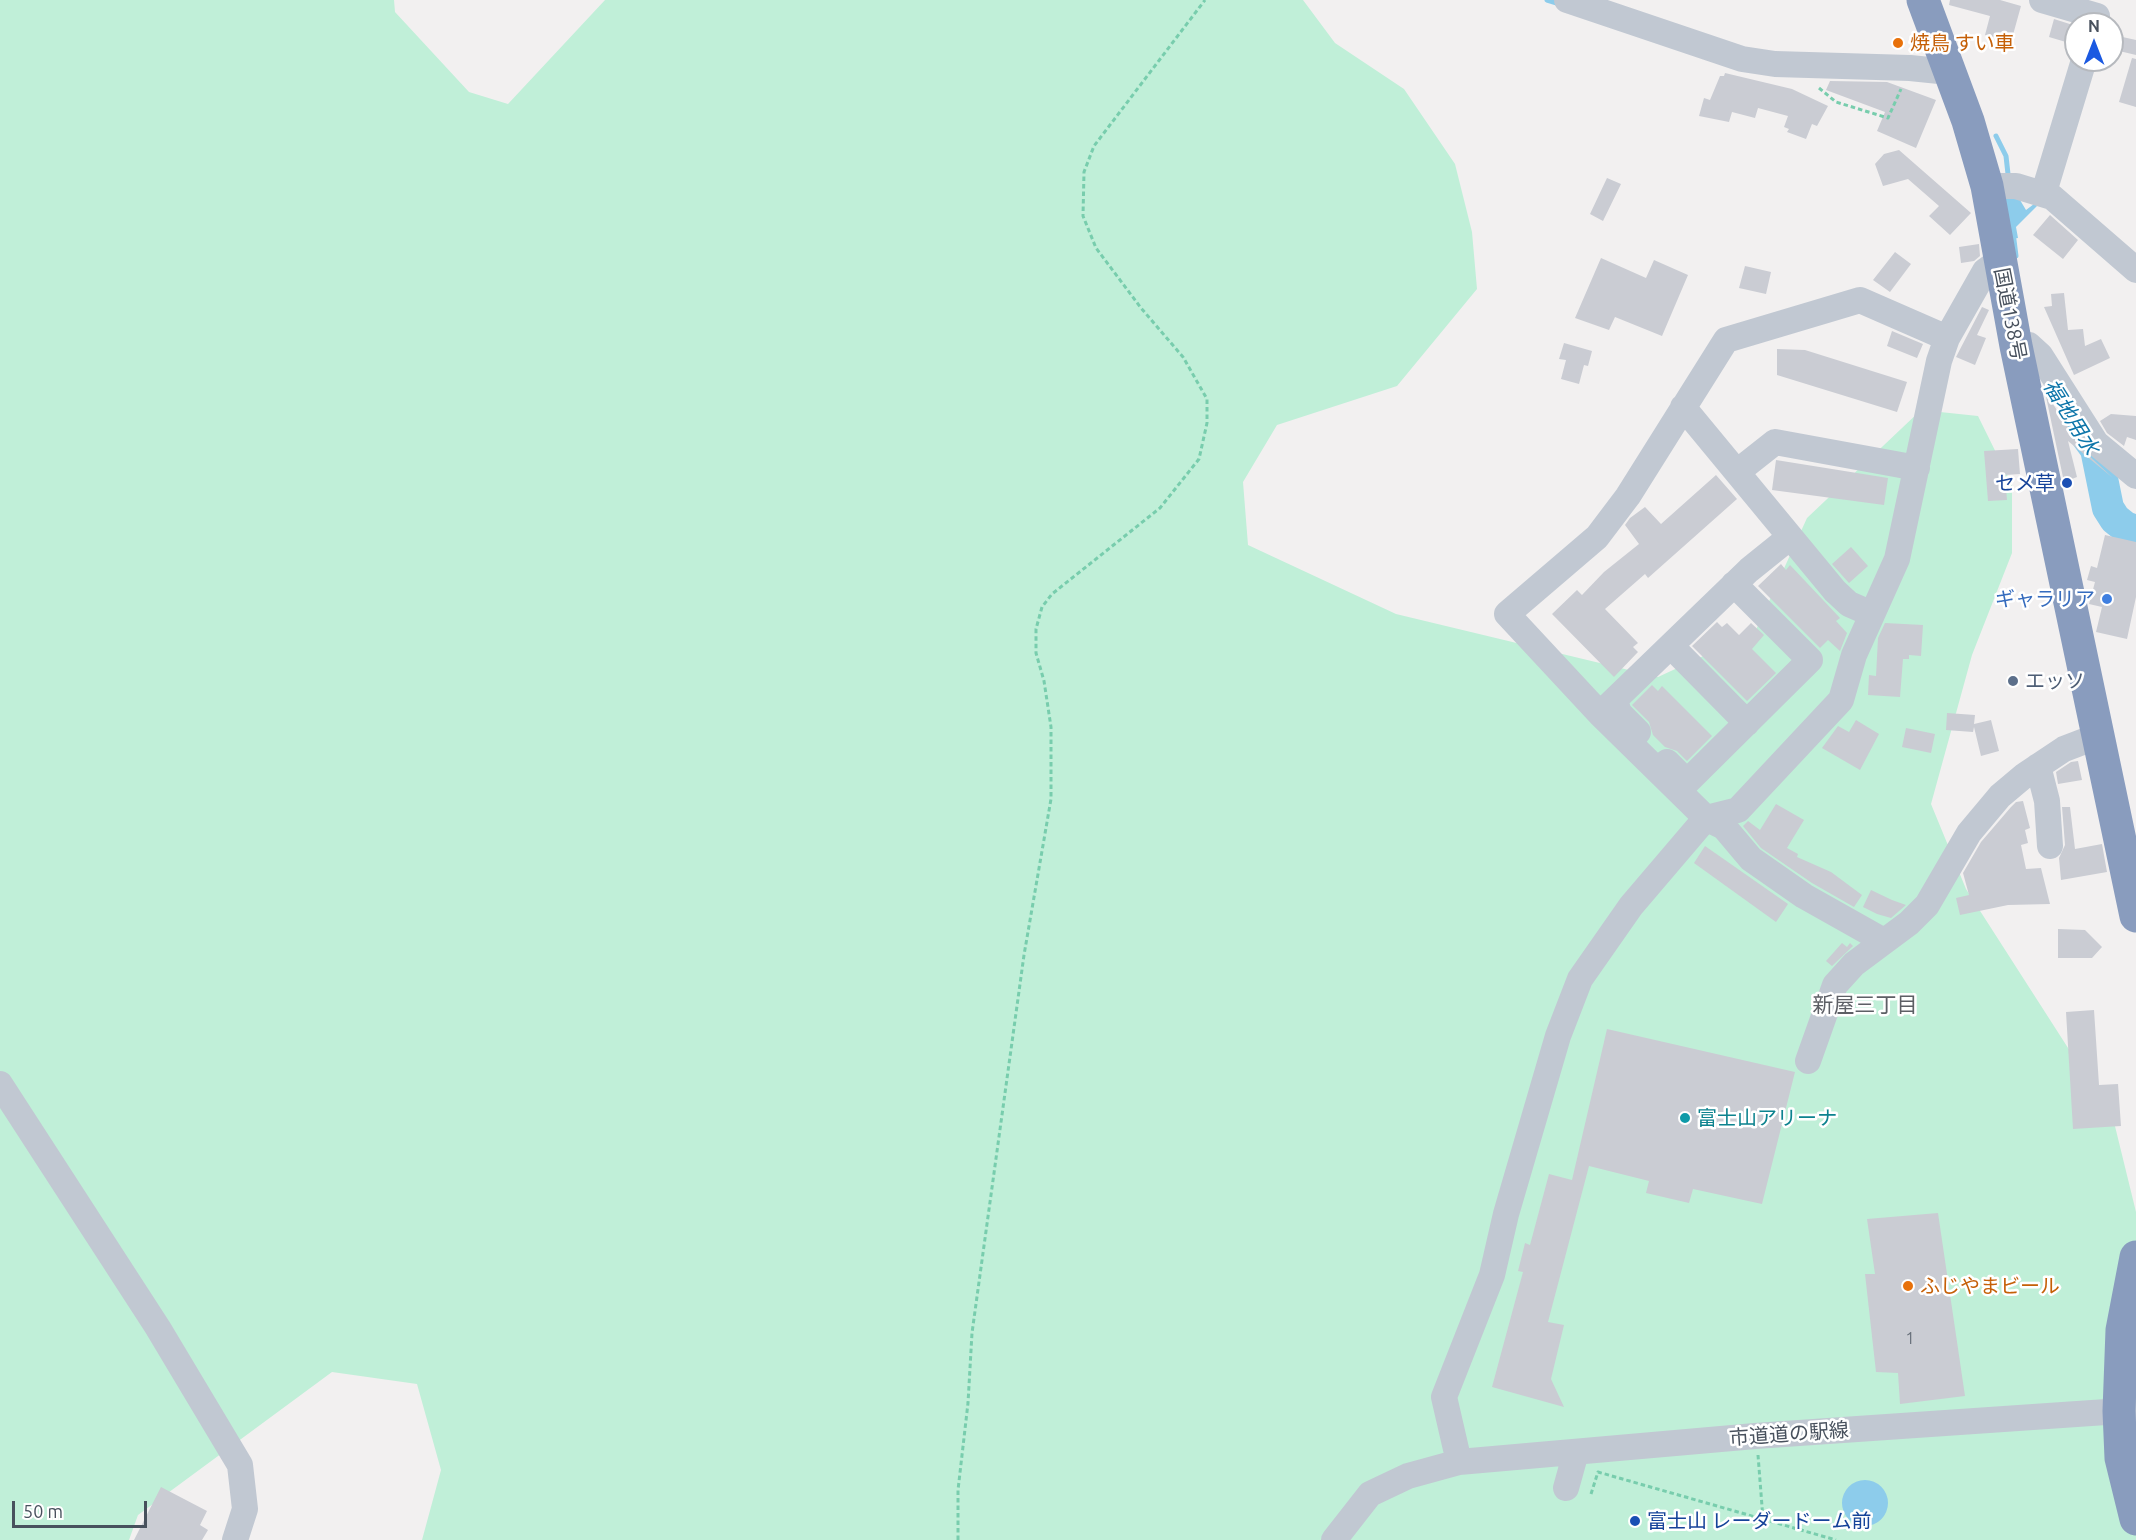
<!DOCTYPE html>
<meta charset="utf-8">
<style>
body{margin:0}
#map{position:relative;width:2136px;height:1540px;overflow:hidden;background:#f2f0f0;font-family:Ubuntu,sans-serif}
canvas{display:block}
.north{position:absolute;left:2064px;top:12px;width:60px;height:60px;box-sizing:border-box;background:#fff;border:2px solid #b6b9be;border-radius:50%;rotate:0deg;font-size:16px;font-weight:700;line-height:24px;text-align:center;color:#48515d}
.north::after{content:'';display:block;margin:auto;width:21px;height:27px;background:#1b59e1;clip-path:polygon(50% 0,100% 100%,50% 72%,0 100%)}
.scale{position:absolute;left:12px;top:1501px;width:135px;height:27px;box-sizing:border-box;border:3px solid #48515d;border-top:0;padding-left:8px;font-size:18px;line-height:21px;white-space:nowrap;color:#48515d;-webkit-text-stroke:4px #fff;paint-order:stroke}
</style>
<div id="map">
<canvas width="2136" height="1540"></canvas>
<div class="north">N</div>
<div class="scale">50 m</div>
</div>
<script>
const ctx = document.querySelector('canvas').getContext('2d');
ctx.lineJoin = 'round';
function fill(path, color) { ctx.fillStyle = color; ctx.fill(path, 'evenodd'); }
const shape = rows => new Path2D(rows.map(r => 'M' + r).join(''));
function strokePath(path, color, width, dash) { ctx.strokeStyle = color; ctx.lineWidth = width; ctx.lineCap = dash ? 'butt' : 'round'; ctx.setLineDash(dash || []); ctx.stroke(path); }
function write(font, color, halo, rows, align = 'center') {
  ctx.font = font + ' Ubuntu,"Noto Sans JP",sans-serif'; ctx.lineWidth = 5; ctx.setLineDash([]); ctx.textBaseline = 'middle'; ctx.strokeStyle = halo; ctx.fillStyle = color; for (const [text, x, y, turn = 0] of rows) {
    ctx.save(); ctx.translate(x, y); ctx.rotate((+turn || 0) * Math.PI / 180); ctx.textAlign = isNaN(turn) ? turn : align; if (halo) ctx.strokeText(text, 0, 0); ctx.fillText(text, 0, 0); ctx.restore();
  }
}
fill(shape([
 [0,0,394,0,395,12,469,92,508,104,605,0,1303,0,1335,43,1404,89,1455,164,1472,232,1477,289,1397,386,1277,425,1243,482,1248,545,1396,614,1658,677,1755,632,1807,518,1921,410,1978,416,2012,485,2012,553,1972,655,1931,804,1966,889,2113,1118,2136,1212,2136,1540,422,1540,441,1470,417,1384,332,1372,138,1515,129,1540,0,1540]
]), '#c0efd8');
fill(shape([
 [2010,195,2017,195,2026,210,2038,201,2041,202,2016,227,2018,238,2009,239,2005,199],
 '1842 1503a23 23 0 1 1 46 0a23 23 0 1 1-46 0Z'
]), '#8dcceb');
strokePath(shape([
 [1547,0,1560,4],
 [1996,136,2006,156,2008,174],
 [2013,232,2016,256]
]), '#8dcceb', 5);
strokePath(shape([
 [2080,427,2096,449,2108,508,2115,519,2125,527,2136,531]
]), '#8dcceb', 32);
fill(shape([
 [1950,0,2000,0,2021,6,2011,42,1985,35,1990,16,1949,5],
 [2054,19,2076,26,2076,45,2049,37],
 [2118,36,2136,40,2136,55,2115,50],
 [2132,58,2136,59,2136,107,2119,102],
 [1725,73,1792,89,1828,106,1817,126,1812,124,1806,139,1787,132,1789,129,1784,127,1788,116,1758,108,1755,118,1732,112,1729,122,1699,116,1704,98,1710,100,1720,76,1724,76],
 [1830,81,1887,82,1936,100,1916,148,1877,131,1885,112,1826,90],
 [1899,150,1971,213,1950,235,1929,216,1939,206,1908,179,1883,186,1875,164,1884,154],
 [1607,178,1621,184,1603,221,1590,214],
 [2050,215,2078,240,2063,259,2033,235],
 [1979,244,1980,256,1974,261,1961,263,1959,247],
 [1895,252,1911,264,1890,292,1873,280],
 [1601,258,1646,278,1654,260,1688,275,1662,336,1615,317,1609,330,1575,318],
 [1745,266,1771,272,1766,294,1739,288],
 [2064,293,2068,330,2083,329,2085,346,2101,339,2110,358,2074,375,2044,307,2052,306,2051,294],
 [1982,307,1989,310,1977,335,1986,338,1975,365,1956,357],
 [1892,331,1923,344,1917,358,1887,346],
 [1564,343,1592,351,1588,366,1584,365,1579,384,1561,379,1566,360,1559,359],
 [1777,349,1805,350,1907,382,1897,412,1777,375],
 [2045,392,2084,451,2113,478,2068,441,2077,477,2064,482],
 [2111,414,2136,416,2136,440,2127,437,2124,446,2107,433,2100,421],
 [2018,449,2020,474,2005,475,2007,500,1988,501,1984,451],
 [1776,460,1888,478,1884,505,1772,490],
 [1716,475,1737,499,1648,578,1645,574,1605,609,1638,643,1633,647,1638,652,1614,677,1552,614,1577,590,1582,595,1604,572,1639,544,1625,525,1630,518,1645,507,1661,524],
 [2105,535,2136,542,2136,597,2127,639,2096,632,2102,607,2089,604,2095,582,2087,580,2091,566,2097,568],
 [1851,547,1868,566,1849,583,1832,564],
 [1781,564,1786,570,1790,565,1840,618,1836,621,1847,633,1840,651,1828,640,1820,648,1758,586],
 [1717,622,1722,627,1727,623,1739,635,1751,623,1764,635,1752,649,1776,673,1747,701,1692,646],
 [1885,623,1923,625,1921,656,1909,655,1909,659,1903,659,1900,697,1868,695,1869,675,1876,676,1878,638],
 [1652,685,1658,691,1662,686,1712,736,1687,761,1677,751,1665,747,1653,735,1649,722,1632,705],
 [1947,713,1975,715,1974,724,1991,720,1999,751,1981,756,1974,727,1973,732,1946,730],
 [1856,720,1879,734,1860,770,1822,748,1838,726,1849,732],
 [1906,728,1935,734,1931,753,1902,747],
 [2078,761,2082,780,2058,784,2056,772,2071,762],
 [2023,801,2030,828,2025,830,2028,843,2021,845,2026,869,2041,868,2050,904,2008,905,1960,915,1956,898,1969,895,1963,873,1981,842,2011,807,2016,802],
 [1776,804,1804,820,1787,848,1798,854,1797,857,1831,872,1862,895,1854,907,1812,883,1761,848,1743,826,1748,821,1760,830],
 [2062,807,2070,807,2075,849,2102,844,2107,872,2061,880,2059,858,2065,845],
 [1705,846,1788,904,1776,922,1694,863],
 [1871,890,1892,900,1906,905,1891,918,1877,914,1863,907],
 [2058,929,2085,930,2102,947,2092,958,2058,958],
 [1842,943,1847,947,1850,943,1853,946,1832,966,1826,961],
 [2094,1010,2099,1085,2118,1084,2121,1126,2073,1129,2066,1012],
 [1607,1029,1795,1072,1762,1204,1693,1189,1689,1203,1646,1193,1649,1181,1589,1166,1548,1322,1564,1325,1551,1379,1564,1407,1492,1387,1523,1272,1518,1271,1525,1243,1530,1245,1549,1174,1572,1180],
 [1938,1213,1965,1396,1900,1404,1898,1373,1876,1372,1865,1274,1875,1274,1867,1219],
 [161,1487,207,1511,200,1525,208,1530,202,1540,134,1540]
]), '#caccd3');
strokePath(shape([
 [1819,88,1836,102,1888,118,1901,89],
 [1758,1455,1763,1519],
 [1591,1494,1598,1472,1836,1540],
 [958,1540,958,1490,968,1403,972,1333,1024,955,1051,799,1051,727,1044,681,1036,653,1036,629,1042,607,1052,594,1160,508,1199,459,1207,423,1207,399,1183,357,1141,308,1096,248,1083,216,1084,172,1094,146,1205,0]
]), '#78cdad', 3, [4.5, 3]);
strokePath(shape([
 [1567,0,1742,59,1775,64,1910,68,1949,72],
 [2042,0,2097,16],
 [1987,186,2016,186,2052,197,2136,270],
 [2044,192,2084,60],
 [2016,346,2029,345,2040,355,2096,443,2136,476],
 [1683,407,1835,591,1849,604,1872,614],
 [1737,472,1775,442,1917,468],
 [1671,646,1747,723],
 [1615,700,1619,713,1638,732],
 [1602,712,1749,570,1790,537],
 [1667,762,1687,782,1810,660,1734,584],
 [2038,766,2047,801,2050,846],
 [1884,941,1804,896,1751,859,1724,827,1706,818,1600,714,1507,614,1597,537,1628,496,1726,340,1860,300,1947,338],
 [1808,1061,1835,985,1854,964,1909,923,1927,905,1969,833,2000,796,2025,775,2064,749,2098,736],
 [0,1084,158,1328,240,1465,245,1509,235,1540],
 [1459,1462,1755,1436,2136,1410],
 [1566,1488,1576,1452],
 [1334,1540,1370,1494,1408,1476,1459,1462,1444,1397,1492,1275,1506,1214,1558,1036,1580,979,1631,906,1706,818,1738,810,1841,700,1854,655,1897,559,1939,361,1947,338,1985,271,2000,260]
]), '#c1c8d2', 26);
strokePath(shape([
 [1923,0,1968,121,1987,186,2016,346,2136,916],
 [2136,1257,2122,1330,2119,1411,2121,1458,2136,1519]
]), '#899cbe', 33);
for (const [x, y, r, color] of [
 [1898,43,6,"#e8710a"],
 [2067,483,6,"#1a4fb4"],
 [2107,599,6,"#3f7fe0"],
 [2013,681,6,"#5c6f8a"],
 [1685,1118,6,"#0f9aa8"],
 [1908,1286,6,"#e8710a"],
 [1635,1521,6,"#1a4fb4"]
]) { const dot = new Path2D(); dot.arc(x, y, r, 0, 2 * Math.PI); ctx.fillStyle = color; ctx.fill(dot); strokePath(dot, '#fff', 2); }
write('16px', '#68707a', null, [
 ["1",1910,1339]
]);
write('20px', '#c56008', '#fff', [
 ["焼鳥 すい車",1910,43],
 ["ふじやまビール",1920,1286]
], 'left');
write('20px', '#48515d', '#fff', [
 ["国道138号",2010,314,79],
 ["市道道の駅線",1789,1434,-4]
]);
write('20px', '#164399', '#fff', [
 ["セメ草",2055,483],
 ["富士山 レーダードーム前",1647,1521,"left"]
], 'right');
write('20px', '#366cbe', '#fff', [
 ["ギャラリア",2095,599]
], 'right');
write('20px', '#4e5e75', '#fff', [
 ["エッソ",2025,681]
], 'left');
write('20px', '#0d838f', '#fff', [
 ["富士山アリーナ",1697,1118]
], 'left');
write('italic 21px', '#0e76aa', '#fff', [
 ["福地用水",2071,417,58]
]);
write('21px', '#5d5f65', '#fff', [
 ["新屋三丁目",1865,1005]
]);
</script>
